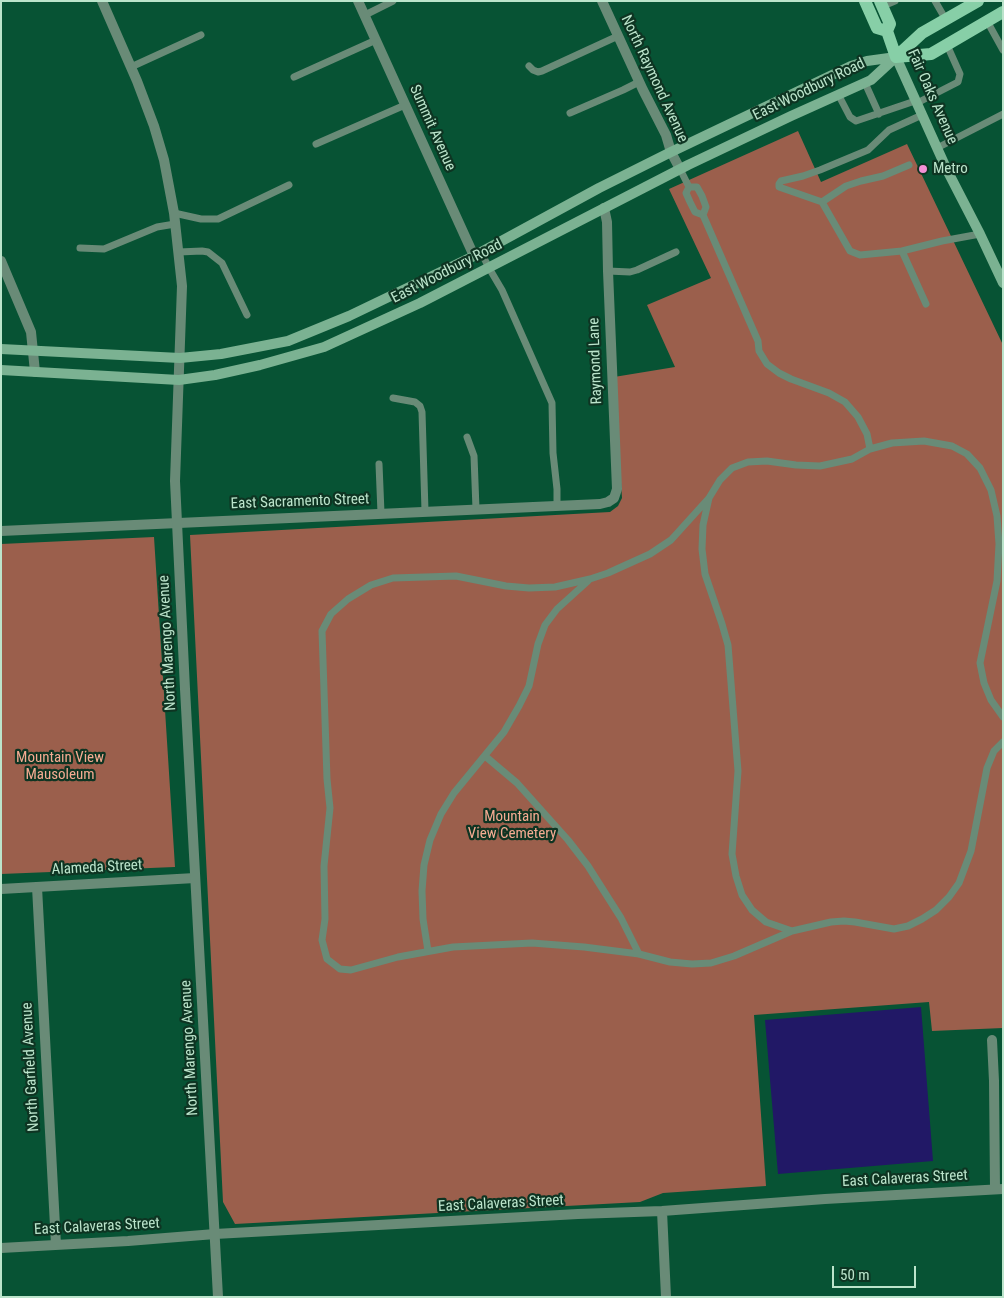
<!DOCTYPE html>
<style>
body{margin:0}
#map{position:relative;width:1004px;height:1298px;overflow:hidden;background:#075334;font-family:"Roboto Condensed",sans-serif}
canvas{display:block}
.frame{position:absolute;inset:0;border:2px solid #bbe4cb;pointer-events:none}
.scale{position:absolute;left:832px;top:1266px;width:84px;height:22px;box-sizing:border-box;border:2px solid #bbe4cb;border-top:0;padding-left:6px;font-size:15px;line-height:18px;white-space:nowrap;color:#bbe4cb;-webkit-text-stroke:4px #0e3422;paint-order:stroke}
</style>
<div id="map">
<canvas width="1004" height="1298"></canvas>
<div class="frame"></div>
<div class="scale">50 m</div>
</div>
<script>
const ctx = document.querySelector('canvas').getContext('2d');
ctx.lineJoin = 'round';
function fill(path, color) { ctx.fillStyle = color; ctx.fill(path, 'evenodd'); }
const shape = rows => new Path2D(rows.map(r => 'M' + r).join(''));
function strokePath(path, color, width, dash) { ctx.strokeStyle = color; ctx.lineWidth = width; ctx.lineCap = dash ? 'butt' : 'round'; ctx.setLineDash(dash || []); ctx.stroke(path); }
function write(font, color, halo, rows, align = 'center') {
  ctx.font = font + ' "Roboto Condensed",sans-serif'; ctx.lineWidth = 4.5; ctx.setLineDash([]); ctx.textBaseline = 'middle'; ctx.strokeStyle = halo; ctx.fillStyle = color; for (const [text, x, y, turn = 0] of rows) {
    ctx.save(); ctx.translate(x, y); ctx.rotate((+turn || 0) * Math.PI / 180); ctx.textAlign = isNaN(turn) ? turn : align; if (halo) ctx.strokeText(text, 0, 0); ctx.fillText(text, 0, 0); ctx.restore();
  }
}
fill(shape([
 [798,131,821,182,907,144,1003,345,1003,1028,932,1031,929,1002,754,1015,766,1186,663,1193,640,1202,235,1224,223,1202,190,535,610,512,618,506,622,498,614,377,675,367,647,305,711,278,669,189],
 [154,537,175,867,1,874,1,544]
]), '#9b5f4c');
fill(shape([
 [921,1007,933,1161,778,1174,765,1020]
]), '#211866');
strokePath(shape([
 [935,1,946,20],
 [883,6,895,1],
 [365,15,393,1],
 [987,21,1003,50],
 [529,66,533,70,538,72,542,71,618,36],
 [131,67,201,35],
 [294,77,376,40],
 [865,83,879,114],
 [838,94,850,117,856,121,915,101],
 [917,103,958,82,960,74,947,45],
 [570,113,623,90,639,82],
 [922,115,889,130,868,150,820,170,803,176,781,181,779,184,779,187,822,202,850,251,860,255,902,251,942,241,980,234],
 [316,144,405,105],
 [937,148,1003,114],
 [680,169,689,187],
 [689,187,697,187,702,196,706,207,703,215,758,341,759,351,767,364,779,373,791,379,829,393,845,402,858,417,867,434,870,449],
 [689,187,686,193,690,202,695,212,703,215],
 [822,202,846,186,861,181,883,176,909,165],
 [174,213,201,219,218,219,289,185],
 [80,248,104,249,157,227,175,224],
 [902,251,926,304],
 [179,252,202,251,208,252,222,263,247,315],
 [481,252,489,268,502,290,552,403,553,453,557,489,557,506],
 [608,271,630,272,637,270,676,252],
 [393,398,415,402,420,406,422,412,425,511],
 [467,437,474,456,476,509],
 [379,464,381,513],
 [709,498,703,525,702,549,705,574,722,624,728,645,738,771,732,854,736,876,742,895,752,910,766,922,792,931],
 [1003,717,991,700,984,683,980,663,997,581,999,544,997,516,991,490,980,468,967,454,952,446,924,441,892,443,870,449,852,459,820,466,796,465,767,461,748,462,732,468,720,480,709,498,671,540,650,554,608,573,590,579,555,587,529,588,506,586,456,576,393,578,371,585,348,599,331,614,322,631,327,779,330,808,324,866,325,919,322,940,327,959,340,969,351,970,398,957,453,947,532,943,584,947,639,954,670,962,692,964,711,963,734,956,792,931,831,922,844,921,855,922,894,929,908,926,922,919,936,910,949,897,959,883,971,851,987,768,994,751,1003,742],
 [485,756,517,783,568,840,588,866,621,918,639,954],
 [428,951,423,919,422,891,424,865,430,840,441,814,454,793,504,732,519,706,529,686,538,644,545,625,557,609,588,581]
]), '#698b77', 7);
strokePath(shape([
 [358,1,474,256],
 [1,261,31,332,35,372],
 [1,531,600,504,608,502,614,498,617,489,608,271,607,222,604,208],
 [37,887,56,1245],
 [1,889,195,878],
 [992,1040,994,1081,995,1189],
 [662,1211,666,1297],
 [1,1248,128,1241,215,1234,578,1214,662,1211,825,1199,1003,1189]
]), '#698b77', 10);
strokePath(shape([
 [102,1,137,81,154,126,164,160,174,213,182,286,175,481,185,689,218,1297],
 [602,1,643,90,666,135,671,152,680,169]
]), '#698b77', 10);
strokePath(shape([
 [896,57,947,170,980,234,1003,283],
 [1,349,180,358,221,354,288,341,349,316,474,256,599,188,671,152,851,66,867,61,896,57],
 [1,370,179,380,215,375,260,365,324,347,420,303,688,165,791,116,871,80,896,57]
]), '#7bb292', 10);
strokePath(shape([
 [865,1,877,28,887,31],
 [880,1,890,24,887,31,896,57],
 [896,57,931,54,1003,12],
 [896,57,922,33,978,1]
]), '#87cfa7', 12);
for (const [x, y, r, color] of [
 [923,169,5,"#f391d6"]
]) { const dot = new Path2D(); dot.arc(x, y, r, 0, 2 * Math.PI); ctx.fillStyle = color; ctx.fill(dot); strokePath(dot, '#0e3422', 2); }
write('15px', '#bbe4cb', '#0e3422', [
 ["North Raymond Avenue",654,79,65],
 ["East Woodbury Road",809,90,-26],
 ["Fair Oaks Avenue",932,97,66],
 ["Summit Avenue",432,128,66],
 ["East Woodbury Road",447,272,-27],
 ["Raymond Lane",596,361,-92],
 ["East Sacramento Street",300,502,-2],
 ["North Marengo Avenue",168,643,-93],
 ["Alameda Street",97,868,-3],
 ["North Marengo Avenue",190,1048,-93],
 ["North Garfield Avenue",31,1067,-93],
 ["East Calaveras Street",905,1179,-3],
 ["East Calaveras Street",501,1204,-3],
 ["East Calaveras Street",97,1227,-3]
]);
write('15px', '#bbe4cb', '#0e3422', [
 ["Metro",933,169]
], 'left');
write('15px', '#f5ab92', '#0e3422', [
 ["Mountain View",60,758],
 ["Mausoleum",60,775],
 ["Mountain",512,817],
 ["View Cemetery",512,834]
]);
</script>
